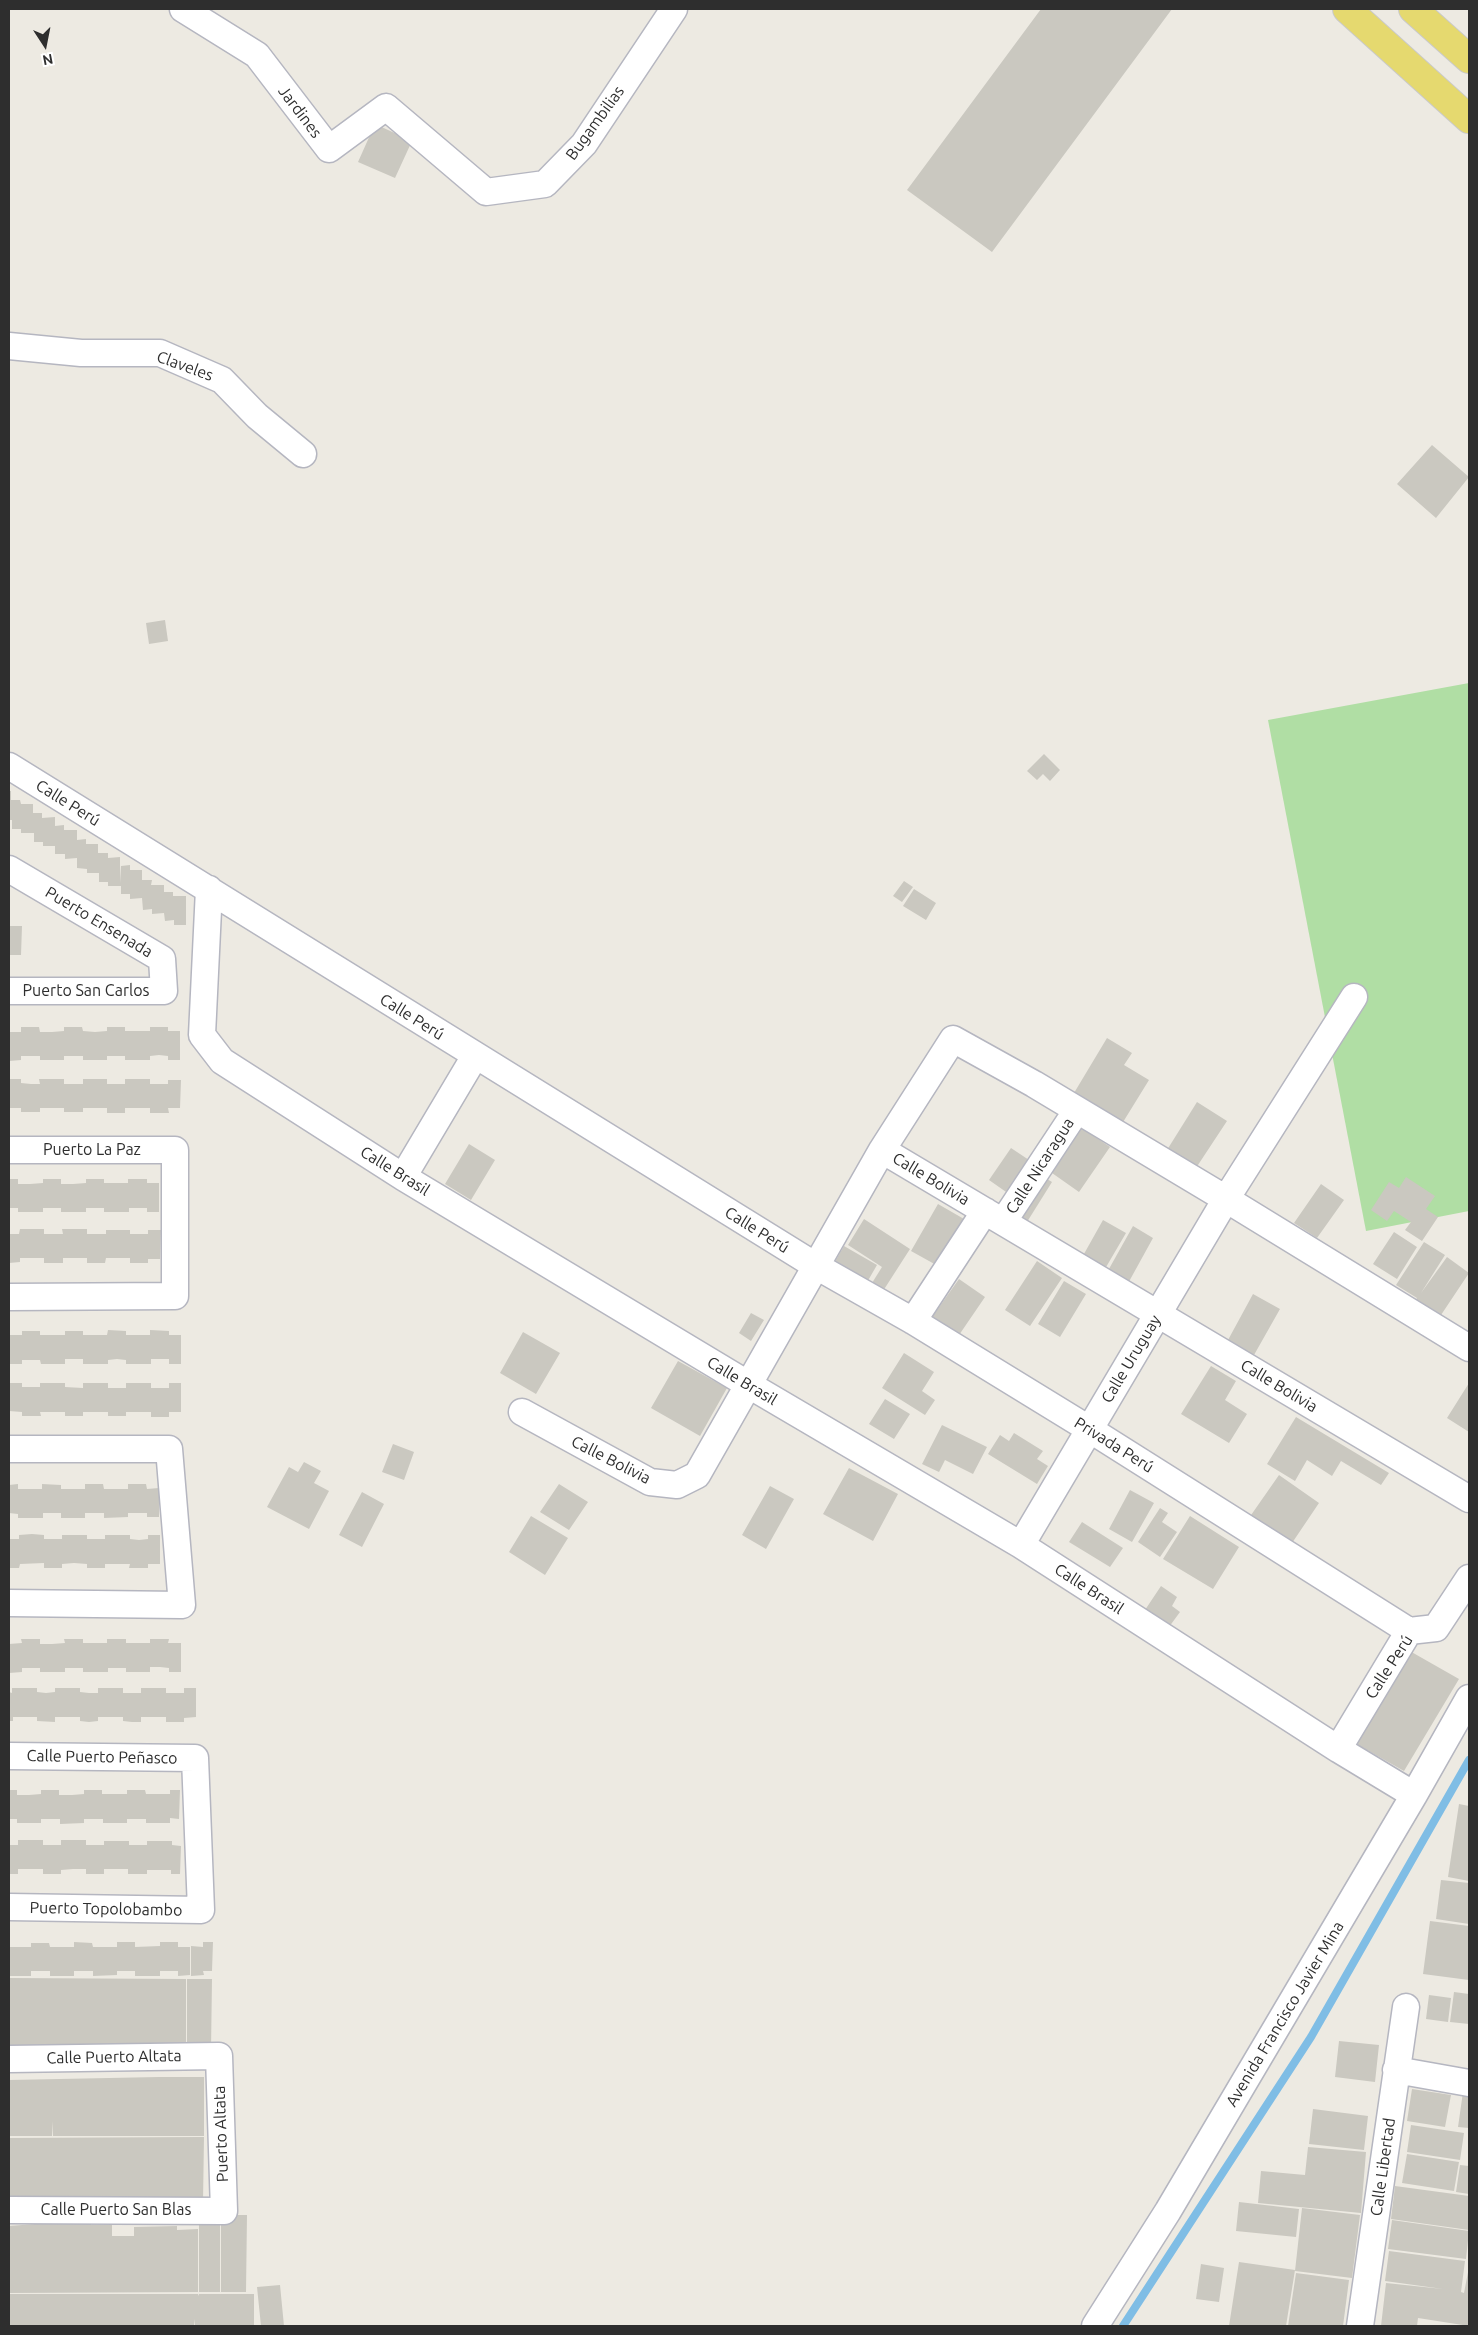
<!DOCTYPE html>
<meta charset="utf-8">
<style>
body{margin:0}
#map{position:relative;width:1478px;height:2335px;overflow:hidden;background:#edeae2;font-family:Ubuntu,sans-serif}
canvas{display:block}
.frame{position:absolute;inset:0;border:10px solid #2e2e2e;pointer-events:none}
.north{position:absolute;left:20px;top:20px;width:50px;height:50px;-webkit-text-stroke:4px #fff;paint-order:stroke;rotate:169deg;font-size:14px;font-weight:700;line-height:20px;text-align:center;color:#2e2e2e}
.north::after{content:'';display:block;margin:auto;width:18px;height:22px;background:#2e2e2e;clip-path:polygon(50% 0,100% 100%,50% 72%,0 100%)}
</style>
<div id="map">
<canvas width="1478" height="2335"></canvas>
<div class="frame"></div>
<div class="north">N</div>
</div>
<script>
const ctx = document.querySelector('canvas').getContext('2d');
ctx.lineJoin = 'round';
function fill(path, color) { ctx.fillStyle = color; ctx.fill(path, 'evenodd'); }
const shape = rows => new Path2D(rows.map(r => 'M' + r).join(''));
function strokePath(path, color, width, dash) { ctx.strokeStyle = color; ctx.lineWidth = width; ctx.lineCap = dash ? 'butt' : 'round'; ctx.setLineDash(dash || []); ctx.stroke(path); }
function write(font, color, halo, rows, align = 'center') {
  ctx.font = font + ' Ubuntu,sans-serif'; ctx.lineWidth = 5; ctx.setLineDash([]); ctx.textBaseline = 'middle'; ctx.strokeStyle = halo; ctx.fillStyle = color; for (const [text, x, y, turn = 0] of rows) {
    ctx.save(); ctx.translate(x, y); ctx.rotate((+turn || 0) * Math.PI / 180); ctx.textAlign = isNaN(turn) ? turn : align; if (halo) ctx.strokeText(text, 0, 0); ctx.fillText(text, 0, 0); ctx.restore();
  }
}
fill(shape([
 [1469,683,1469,1211,1366,1231,1268,720]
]), '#b0dea4');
strokePath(shape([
 [1123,2326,1311,2037,1469,1760]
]), '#7fbde5', 8);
fill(shape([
 [1041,9,1172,9,992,252,907,190],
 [375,124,412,141,395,178,358,162],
 [1432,445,1469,477,1436,518,1397,484],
 [165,620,168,641,149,644,146,623],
 [1044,754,1060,770,1050,781,1043,774,1037,780,1027,771],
 [9,791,11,791,11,800,20,800,21,804,33,804,33,813,42,813,42,818,55,817,55,826,64,825,64,830,77,830,77,840,86,839,86,844,98,844,98,853,108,853,108,858,120,857,120,883,121,866,130,865,130,870,142,870,142,880,152,880,151,885,164,885,164,892,173,892,173,896,186,896,186,925,174,925,174,920,165,921,164,913,152,914,152,909,143,910,142,898,130,899,130,894,121,894,121,886,108,886,108,882,99,882,99,873,87,873,87,869,77,868,77,858,65,859,65,854,55,854,55,846,43,846,43,842,34,842,34,833,21,833,21,829,12,829,12,820,9,820],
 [904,881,913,887,902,902,893,896],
 [914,889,936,903,926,920,903,906],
 [9,926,22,926,21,955,9,955],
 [21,1027,39,1027,40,1032,52,1032,64,1031,64,1027,82,1027,83,1031,95,1032,107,1031,107,1027,125,1027,125,1031,150,1031,150,1027,168,1027,168,1031,180,1031,180,1060,168,1060,168,1056,159,1055,150,1056,150,1060,125,1060,125,1056,107,1056,107,1060,83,1060,83,1056,64,1056,64,1060,40,1060,40,1056,21,1056,21,1060,9,1061,9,1032,21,1032],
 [1107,1038,1132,1053,1124,1065,1149,1080,1120,1127,1071,1098],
 [9,1079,21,1079,21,1083,31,1084,40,1084,39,1079,64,1079,64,1084,83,1084,83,1079,107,1079,107,1084,125,1084,125,1079,150,1079,150,1084,168,1084,168,1080,181,1080,180,1108,168,1108,169,1113,150,1113,150,1108,125,1108,125,1113,107,1113,107,1108,83,1108,83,1112,64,1112,64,1108,40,1108,40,1112,21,1112,21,1108,9,1108],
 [1197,1102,1227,1121,1196,1168,1167,1150],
 [1082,1128,1110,1147,1079,1192,1052,1173],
 [469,1144,495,1160,471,1200,445,1184],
 [1011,1148,1032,1162,1009,1194,989,1180],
 [1039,1174,1052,1182,1027,1222,1014,1214],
 [1406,1177,1435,1196,1426,1209,1438,1217,1422,1241,1405,1230,1411,1222,1394,1211,1387,1221,1371,1210,1389,1182,1399,1188],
 [9,1179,18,1179,18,1184,30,1184,43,1183,43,1179,61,1179,61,1184,73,1184,86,1183,86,1179,104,1179,104,1183,128,1183,128,1179,147,1179,147,1183,159,1183,159,1212,147,1212,147,1208,129,1208,129,1212,104,1212,104,1208,86,1208,86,1212,61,1212,61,1208,43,1208,43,1212,18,1212,18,1208,9,1208],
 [1321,1184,1344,1200,1317,1238,1294,1223],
 [938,1204,964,1219,938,1266,911,1251],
 [864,1219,910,1249,883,1291,872,1283,882,1267,848,1245],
 [1103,1220,1126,1233,1102,1274,1080,1261],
 [1133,1226,1153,1238,1126,1287,1105,1276],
 [20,1229,44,1229,44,1234,63,1234,62,1229,87,1229,87,1234,106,1234,106,1230,130,1230,130,1234,148,1234,148,1230,161,1230,160,1259,148,1259,148,1263,130,1263,130,1258,106,1258,105,1263,87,1263,87,1258,63,1258,63,1263,44,1263,44,1258,20,1258,20,1262,9,1263,9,1234,19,1234],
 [1394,1232,1417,1247,1397,1279,1373,1264],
 [1424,1242,1445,1255,1421,1293,1447,1257,1469,1273,1439,1318,1415,1301,1417,1298,1396,1285],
 [844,1246,877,1265,866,1284,833,1265],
 [1037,1261,1062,1278,1030,1326,1005,1310],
 [959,1279,985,1297,957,1338,930,1320],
 [1064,1281,1086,1294,1060,1337,1038,1324],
 [1253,1294,1280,1309,1254,1355,1228,1340],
 [751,1313,764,1320,751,1341,739,1333],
 [108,1330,126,1331,126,1335,150,1335,150,1330,169,1331,169,1335,181,1335,181,1364,169,1364,169,1359,151,1359,151,1364,126,1364,126,1360,117,1359,108,1360,108,1364,83,1364,83,1359,65,1359,65,1364,41,1364,40,1360,22,1360,22,1364,9,1364,9,1335,22,1335,22,1331,40,1331,40,1335,65,1335,65,1331,83,1331,83,1335,107,1335],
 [523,1332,560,1353,536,1394,500,1373],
 [904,1353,934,1372,922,1391,935,1400,925,1415,882,1388],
 [678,1361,727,1388,700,1436,651,1408],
 [1211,1366,1236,1381,1225,1400,1247,1414,1229,1443,1181,1414],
 [9,1383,22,1383,22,1387,40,1387,40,1383,65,1383,65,1387,83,1388,83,1383,108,1383,108,1388,126,1388,126,1383,151,1383,151,1388,169,1388,169,1383,181,1383,181,1412,169,1412,169,1417,151,1417,151,1412,126,1412,126,1416,108,1416,108,1412,83,1412,83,1416,65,1416,65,1412,40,1412,41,1416,22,1416,22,1412,9,1411],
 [1469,1383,1469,1432,1447,1418],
 [885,1399,910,1414,894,1439,869,1424],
 [1296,1417,1389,1473,1381,1485,1341,1461,1332,1476,1307,1460,1295,1481,1267,1464],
 [942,1425,987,1447,973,1474,945,1460,939,1472,922,1464],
 [1014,1433,1043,1451,1037,1459,1048,1466,1037,1484,988,1454,1000,1435,1009,1441],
 [393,1444,414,1452,404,1480,382,1472],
 [304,1462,321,1471,314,1483,329,1491,309,1529,267,1507,289,1467,298,1472],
 [849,1468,898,1494,873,1541,823,1514],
 [1279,1475,1319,1503,1290,1546,1249,1518],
 [18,1484,18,1489,42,1489,42,1484,61,1485,61,1489,85,1489,85,1484,103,1484,104,1489,128,1489,128,1484,146,1484,147,1489,159,1488,159,1517,147,1517,147,1513,128,1513,128,1517,104,1518,104,1513,85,1513,85,1518,61,1518,61,1513,43,1513,43,1518,18,1518,18,1514,9,1513,9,1485],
 [559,1484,588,1502,569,1530,540,1512],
 [770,1486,794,1499,766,1549,742,1535],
 [1130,1490,1154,1503,1132,1542,1109,1529],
 [362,1492,384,1504,362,1547,339,1535],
 [1160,1508,1168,1513,1162,1522,1177,1532,1160,1557,1138,1542],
 [531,1516,568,1538,545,1575,509,1552],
 [1190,1516,1239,1547,1213,1589,1163,1559],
 [1082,1522,1123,1548,1110,1567,1069,1542],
 [32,1534,44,1535,44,1539,62,1539,62,1535,87,1535,87,1539,105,1539,105,1535,130,1535,130,1539,139,1540,148,1539,148,1535,160,1535,160,1564,148,1564,148,1568,129,1568,130,1564,105,1564,105,1568,87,1568,87,1564,74,1563,62,1564,62,1568,44,1568,44,1563,20,1564,19,1568,9,1568,9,1539,19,1539,19,1535],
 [1161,1586,1177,1597,1172,1606,1180,1612,1169,1627,1145,1610],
 [21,1639,40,1639,40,1644,52,1644,65,1643,64,1639,83,1639,83,1643,107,1643,107,1639,126,1639,126,1643,150,1643,150,1639,169,1639,168,1643,181,1643,181,1672,169,1672,169,1668,160,1667,150,1667,150,1672,126,1672,126,1668,108,1668,108,1672,83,1672,83,1668,65,1668,65,1672,40,1672,40,1668,22,1668,22,1672,9,1673,9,1644,22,1643],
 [1408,1650,1459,1679,1404,1771,1353,1742],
 [12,1688,37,1688,37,1692,46,1693,55,1692,55,1688,80,1688,80,1692,89,1693,98,1693,98,1688,123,1688,123,1693,141,1693,141,1688,166,1688,166,1693,184,1693,184,1688,196,1688,196,1717,184,1718,184,1722,166,1722,166,1717,141,1717,141,1722,132,1722,123,1721,123,1717,98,1717,98,1721,89,1722,80,1721,80,1717,55,1717,55,1722,37,1721,37,1717,13,1717,13,1721,9,1721,9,1692,12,1693],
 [9,1790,17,1790,17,1795,29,1795,41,1794,41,1790,59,1790,59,1795,72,1795,84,1794,84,1790,102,1790,102,1794,127,1794,127,1790,145,1790,146,1794,170,1794,170,1790,180,1790,179,1819,170,1818,170,1823,146,1823,146,1819,127,1819,127,1823,103,1823,103,1819,84,1819,84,1823,60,1824,60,1819,41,1819,41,1823,17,1823,17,1819,9,1819],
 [1459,1804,1469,1806,1469,1881,1448,1877],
 [18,1840,43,1840,43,1845,61,1845,61,1840,86,1840,86,1845,104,1845,104,1841,129,1841,129,1845,147,1845,147,1841,172,1841,172,1845,181,1846,180,1874,171,1874,171,1870,147,1870,147,1874,128,1874,128,1869,104,1869,104,1874,86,1874,86,1869,73,1869,61,1870,61,1874,43,1874,43,1869,18,1869,18,1874,9,1874,9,1845,18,1845],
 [1441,1880,1469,1883,1469,1924,1436,1919],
 [1430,1921,1469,1926,1469,1980,1423,1974],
 [74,1942,92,1943,93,1947,117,1947,117,1942,135,1942,135,1947,160,1946,160,1942,178,1942,178,1947,190,1947,190,1975,178,1976,178,1971,160,1971,160,1976,135,1976,135,1971,117,1971,117,1975,93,1976,93,1971,74,1971,74,1976,50,1976,50,1971,31,1971,31,1976,9,1976,9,1947,31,1947,31,1943,49,1943,50,1947,74,1947],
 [203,1942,213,1942,212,1971,203,1971,204,1975,191,1976,191,1946,203,1947],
 [9,1978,186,1979,186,2050,9,2049],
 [187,1979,212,1979,211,2050,187,2050],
 [1454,1992,1469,1994,1469,2024,1450,2022],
 [1429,1995,1451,1998,1448,2022,1426,2019],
 [1339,2041,1379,2045,1375,2082,1335,2077],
 [159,2077,204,2077,204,2136,53,2136,52,2121,52,2136,9,2136,9,2080],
 [1412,2089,1451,2095,1445,2127,1407,2121],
 [1463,2092,1469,2093,1469,2128,1458,2127],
 [1313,2109,1368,2116,1364,2150,1309,2144],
 [1411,2125,1464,2133,1460,2160,1407,2152],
 [204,2137,203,2202,9,2202,9,2138],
 [1308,2147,1366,2152,1361,2213,1258,2203,1261,2171,1305,2175],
 [1407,2154,1459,2162,1454,2191,1402,2183],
 [1460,2165,1469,2166,1469,2194,1456,2192],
 [1395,2186,1469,2196,1469,2230,1391,2219],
 [1239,2202,1299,2209,1296,2237,1236,2231],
 [1302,2208,1360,2215,1352,2278,1295,2271],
 [221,2215,247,2215,246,2292,221,2292],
 [1392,2220,1469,2231,1466,2259,1388,2249],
 [199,2221,220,2221,220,2292,199,2292],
 [48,2223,91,2223,91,2225,112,2225,112,2236,134,2236,134,2227,177,2226,177,2230,198,2229,198,2292,9,2293,9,2226],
 [1389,2251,1465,2261,1461,2292,1464,2293,1469,2267,1469,2326,1418,2318,1417,2326,1381,2326,1386,2283,1443,2289,1385,2281],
 [1239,2262,1295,2270,1286,2326,1229,2326],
 [1201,2264,1224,2268,1219,2302,1196,2299],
 [1296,2273,1349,2280,1343,2326,1288,2326],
 [280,2285,284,2326,261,2326,257,2287],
 [9,2294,198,2294,198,2296,199,2294,254,2294,254,2326,195,2326,194,2319,194,2326,9,2326]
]), '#cac8c0');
const minor = shape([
 [183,9,257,55,329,149,386,107,486,192,545,184,584,144,674,9],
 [9,346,81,353,160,353,222,380,257,416,303,454],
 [9,766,816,1266,913,1321,1089,1429,1409,1631],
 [9,869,162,959,164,991,9,991],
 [209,889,202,1035,222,1061,403,1177,749,1385,1021,1545,1338,1749,1414,1795],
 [9,1150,175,1150,175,1296,9,1297],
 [882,1150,1469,1499],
 [403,1177,475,1056],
 [1003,1222,1077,1110],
 [913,1321,985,1211],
 [522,1412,650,1482,677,1485,697,1475,882,1150,953,1039,1034,1084,1226,1199,1469,1348],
 [9,1449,169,1449,182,1605,9,1603],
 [1021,1545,1226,1199,1354,997],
 [1338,1749,1409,1631,1436,1628,1469,1578],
 [9,1756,195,1758,201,1910,9,1907],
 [9,2059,219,2056,224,2211,9,2210],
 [1396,2070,1469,2083],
 [1095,2326,1168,2211,1414,1795,1469,1698],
 [1360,2326,1406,2007]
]);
const major = shape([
 [1347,9,1469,119],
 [1413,9,1469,59]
]);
strokePath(minor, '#b5b6c0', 29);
strokePath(major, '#c9c9c9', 30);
strokePath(minor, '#fff', 26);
strokePath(major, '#e5d96f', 28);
write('16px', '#2e2e2e', '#fff', [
 ["Jardines",300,112,53],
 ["Bugambilias",595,123,-54],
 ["Claveles",185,366,20],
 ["Calle Perú",68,803,32],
 ["Puerto Ensenada",99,922,31],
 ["Puerto San Carlos",86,991],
 ["Calle Perú",412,1017,32],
 ["Puerto La Paz",92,1150],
 ["Calle Nicaragua",1040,1166,-57],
 ["Calle Brasil",395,1171,32],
 ["Calle Bolivia",931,1179,31],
 ["Calle Perú",757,1230,32],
 ["Calle Uruguay",1131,1359,-59],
 ["Calle Brasil",742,1381,31],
 ["Calle Bolivia",1279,1386,31],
 ["Privada Perú",1114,1445,32],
 ["Calle Bolivia",611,1460,27],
 ["Calle Brasil",1089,1589,33],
 ["Calle Perú",1389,1667,-57],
 ["Calle Puerto Peñasco",102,1757,1],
 ["Puerto Topolobambo",106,1909,1],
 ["Avenida Francisco Javier Mina",1285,2014,-59],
 ["Calle Puerto Altata",114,2057,-1],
 ["Puerto Altata",221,2134,-92],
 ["Calle Libertad",1383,2167,-82],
 ["Calle Puerto San Blas",116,2210]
]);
</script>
